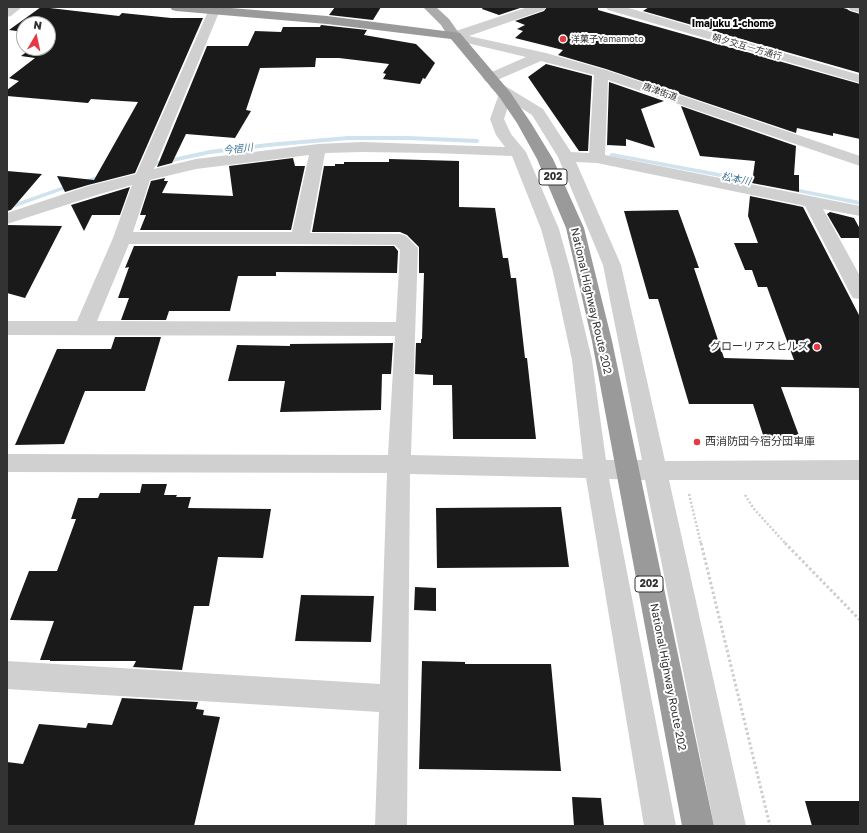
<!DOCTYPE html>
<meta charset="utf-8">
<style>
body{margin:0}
#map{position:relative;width:867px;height:833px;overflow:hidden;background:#fff;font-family:"Golos Text",sans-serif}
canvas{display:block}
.frame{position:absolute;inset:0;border:8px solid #333;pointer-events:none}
.north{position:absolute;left:16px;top:16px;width:40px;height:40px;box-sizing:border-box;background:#fff;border:1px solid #adadad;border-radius:50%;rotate:9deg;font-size:11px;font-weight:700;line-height:16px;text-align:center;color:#333}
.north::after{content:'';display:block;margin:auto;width:14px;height:18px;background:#e63946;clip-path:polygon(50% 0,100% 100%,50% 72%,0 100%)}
</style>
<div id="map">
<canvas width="867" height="833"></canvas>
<div class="frame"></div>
<div class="north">N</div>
</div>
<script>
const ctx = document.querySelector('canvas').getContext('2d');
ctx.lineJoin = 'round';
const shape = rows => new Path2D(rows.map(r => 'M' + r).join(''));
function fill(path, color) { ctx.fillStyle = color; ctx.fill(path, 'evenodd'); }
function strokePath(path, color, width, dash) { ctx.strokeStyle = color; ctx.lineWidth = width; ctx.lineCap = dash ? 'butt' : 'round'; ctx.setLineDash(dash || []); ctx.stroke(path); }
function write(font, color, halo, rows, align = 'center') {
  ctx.font = font + ' "Golos Text","Noto Sans JP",sans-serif'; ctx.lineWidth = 4; ctx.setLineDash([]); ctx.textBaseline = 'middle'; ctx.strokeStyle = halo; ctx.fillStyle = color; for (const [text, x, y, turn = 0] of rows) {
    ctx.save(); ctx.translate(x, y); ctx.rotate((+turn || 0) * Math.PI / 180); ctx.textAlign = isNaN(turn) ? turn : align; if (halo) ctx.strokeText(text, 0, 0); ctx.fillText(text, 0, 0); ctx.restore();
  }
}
fill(shape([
 [348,136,408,136,477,139,480,141,477,143,408,140,348,140,268,147,210,154,145,168,142,166,145,164,210,150,268,143,348,136],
 [612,153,762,181,765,183,762,185,610,156,609,155,612,153],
 [105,174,108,176,107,177,77,185,7,210,7,206,73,183,105,174],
 [789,187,860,201,860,205,787,190,786,189,789,187]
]), '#cfe2ee');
fill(shape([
 [41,7,119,16,122,13,171,18,203,18,135,173,88,185,65,192,57,176,94,180,138,102,91,99,88,103,7,96,7,90,19,81,9,78,35,58,21,56,32,48,48,48,48,24,24,24,24,32,9,30],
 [335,7,381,7,373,20,329,15],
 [483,7,523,7,499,15,482,9],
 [547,7,598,7,598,10,860,84,860,139,833,133,833,136,797,128,796,133,606,69,558,55,563,50,515,38,523,31,517,29,525,25,515,21,544,11],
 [649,7,840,7,847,9,850,11,860,14,860,73,643,11],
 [321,25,367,30,364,35,416,44,435,63,425,79,423,78,420,84,383,79,386,74,383,73,389,64,339,58,316,58,315,67,260,68,246,110,251,111,235,138,186,134,172,163,157,167,207,46,248,46,255,31,281,32,283,27,320,27],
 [546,64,592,76,588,151,579,151,528,77],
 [609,82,664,101,641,109,655,148,626,139,626,146,607,145],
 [681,106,796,146,794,175,799,175,799,192,752,183,755,161,700,156],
 [293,158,295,166,305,166,291,230,140,230,146,215,140,215,151,181,165,178,164,181,168,181,162,193,233,196,229,166],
 [389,159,459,161,459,207,495,208,503,258,508,258,511,278,516,278,525,358,527,358,536,439,453,439,452,385,433,385,433,375,415,374,416,343,421,343,421,339,422,339,424,273,419,273,419,247,407,235,400,232,312,232,324,166,335,166,335,164,344,164,344,162,389,162],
 [7,171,42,174,11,210,7,211],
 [130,187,120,215,92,215,84,231,71,205],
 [750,196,803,207,860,317,860,388,781,387,801,441,765,441,753,404,689,404,658,299,649,299,624,211,678,210,699,268,694,268,724,358,794,360,767,287,758,287,752,270,745,270,734,243,758,243,748,216],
 [830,212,854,218,860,229,860,238,841,238,827,214],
 [7,225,62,226,25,298,7,293],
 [134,246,394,246,398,251,397,273,276,272,276,276,238,276,230,311,169,311,166,320,121,320,129,298,118,298,129,267,125,268],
 [115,337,161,337,145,391,85,391,64,444,15,445,57,349,111,349],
 [393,343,391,374,382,374,381,410,280,412,285,381,228,381,237,345,290,346,290,344],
 [142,484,167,484,164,495,177,495,176,497,191,497,188,508,271,509,263,558,218,557,209,606,194,606,182,670,133,667,136,661,50,661,50,660,40,660,54,621,10,620,29,571,57,571,76,519,71,519,78,498,98,498,100,493,140,493],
 [561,507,569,567,437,568,436,508],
 [415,587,436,588,436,611,414,610],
 [301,595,374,596,371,642,295,641],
 [422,661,465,662,465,664,551,664,561,771,419,769],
 [122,698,198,702,196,709,204,710,203,715,220,717,194,826,7,826,7,762,23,764,39,724,86,728,88,723,112,725],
 [572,797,601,798,604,826,574,826],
 [805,801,860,801,860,826,812,826]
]), '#1a1a1a');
strokePath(shape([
 [689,494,701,544],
 [745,495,754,509,786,544]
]), '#cdcdcd', 2.5, [2, 2]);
strokePath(shape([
 [701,543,770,826],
 [785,543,860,620]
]), '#cdcdcd', 3, [2.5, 2.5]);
fill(shape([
 [22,7,11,16,7,17,8,7,22,7],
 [210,7,218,7,220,10,154,169,196,159,318,144,362,142,505,147,496,135,490,119,499,94,490,87,492,84,497,83,502,84,543,109,571,152,589,153,594,75,541,61,495,81,490,82,485,81,483,78,485,75,526,57,450,39,449,36,450,33,528,7,546,7,544,10,469,36,546,53,606,70,860,156,860,166,608,80,605,155,860,206,860,216,823,209,860,276,860,299,853,298,850,293,805,206,597,163,576,162,621,265,665,461,860,460,860,480,669,480,746,826,714,826,645,480,609,479,676,826,644,826,586,478,410,474,407,826,375,826,379,712,7,689,7,661,380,684,387,473,7,472,7,454,388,455,395,336,7,335,7,321,77,321,113,238,132,185,100,194,7,224,7,213,88,186,136,174,210,7],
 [510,101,532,115,558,157,603,265,642,460,606,460,592,360,571,272,559,229,526,152,511,134,504,119,510,101],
 [362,152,433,153,512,156,541,229,553,272,572,360,583,459,411,455,418,248,406,236,400,234,310,233,325,153,362,152],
 [309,155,292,232,133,232,150,180,196,169,309,155],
 [129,244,300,244,395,245,400,250,396,322,97,321,129,244],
 [606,7,625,7,860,75,860,83,608,10,606,7],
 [848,7,860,7,860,13,850,10,848,7]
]), '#d0d0d0');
fill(shape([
 [423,7,436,7,449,19,461,36,460,39,450,39,441,25,423,7]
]), '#ababab');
fill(shape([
 [170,7,219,7,327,16,460,33,510,92,531,123,553,159,584,228,612,341,714,826,682,826,592,341,566,228,537,159,517,123,500,98,451,39,327,24,176,11,172,10,170,7]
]), '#9a9a9a');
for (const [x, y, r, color] of [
 [563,39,4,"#e63946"],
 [817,347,4,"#e63946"],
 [697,442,4,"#e63946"]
]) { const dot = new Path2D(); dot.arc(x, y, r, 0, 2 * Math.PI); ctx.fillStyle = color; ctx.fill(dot); strokePath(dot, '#fff', 1.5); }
write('9px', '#333', '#fff', [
 ["洋菓子Yamamoto",571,39]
], 'left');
write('9px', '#333', '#fff', [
 ["朝夕交互一方通行",747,47,16],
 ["唐津街道",660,92,19]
]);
write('bold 10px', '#000', '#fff', [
 ["Imajuku 1-chome",733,24]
]);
write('italic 10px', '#3f7597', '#fff', [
 ["今宿川",238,149,-6],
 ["松本川",736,179,11]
]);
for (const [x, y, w] of [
 [553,177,28],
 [649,584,28]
]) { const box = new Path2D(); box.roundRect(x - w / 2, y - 8, w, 16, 3); ctx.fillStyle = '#fff'; ctx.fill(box); strokePath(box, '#333', 1); }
write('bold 10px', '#333', null, [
 ["202",553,177],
 ["202",649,584]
]);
write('11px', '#333', '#fff', [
 ["National Highway Route 202",591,301,77],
 ["National Highway Route 202",668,677,79]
]);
write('11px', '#333', '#fff', [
 ["グローリアスヒルズ",809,347],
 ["西消防団今宿分団車庫",705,442,"left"]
], 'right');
</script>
